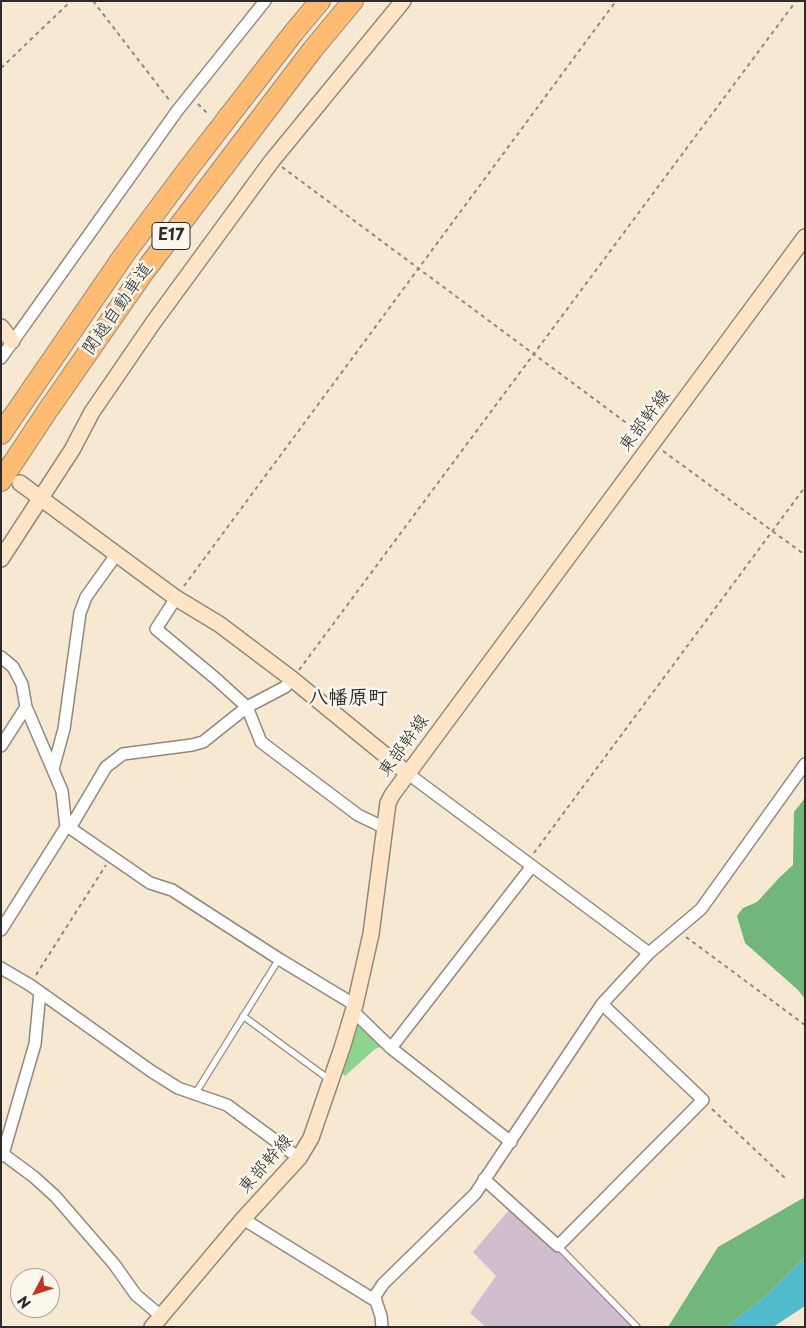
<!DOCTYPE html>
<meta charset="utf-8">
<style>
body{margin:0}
#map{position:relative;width:806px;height:1328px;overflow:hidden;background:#f6e8d1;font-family:"Playpen Sans",sans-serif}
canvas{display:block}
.frame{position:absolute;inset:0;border:2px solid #2b2b2b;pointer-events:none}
.north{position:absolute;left:10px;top:1268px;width:50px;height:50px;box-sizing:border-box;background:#fbf7ec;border:1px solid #a8a59f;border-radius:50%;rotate:230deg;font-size:14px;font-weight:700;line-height:20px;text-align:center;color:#2b2b2b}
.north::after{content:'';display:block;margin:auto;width:18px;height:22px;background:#c8321e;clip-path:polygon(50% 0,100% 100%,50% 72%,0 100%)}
</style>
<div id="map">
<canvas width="806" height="1328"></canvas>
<div class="frame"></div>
<div class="north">N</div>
</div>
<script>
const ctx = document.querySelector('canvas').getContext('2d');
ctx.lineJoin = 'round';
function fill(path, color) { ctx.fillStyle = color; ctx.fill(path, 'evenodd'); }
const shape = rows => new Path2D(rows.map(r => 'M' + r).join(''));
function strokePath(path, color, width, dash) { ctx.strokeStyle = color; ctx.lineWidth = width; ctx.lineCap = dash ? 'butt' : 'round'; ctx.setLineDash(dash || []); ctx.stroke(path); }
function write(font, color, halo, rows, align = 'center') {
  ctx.font = font + ' "Playpen Sans","Klee One",sans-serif'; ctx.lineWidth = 5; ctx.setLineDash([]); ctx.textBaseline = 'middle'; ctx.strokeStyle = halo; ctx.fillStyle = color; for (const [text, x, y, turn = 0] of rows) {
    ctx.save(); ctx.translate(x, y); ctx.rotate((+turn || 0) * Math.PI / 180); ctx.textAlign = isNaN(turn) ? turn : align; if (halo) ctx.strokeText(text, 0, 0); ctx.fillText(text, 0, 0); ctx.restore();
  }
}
fill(shape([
 [510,1209,566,1258,634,1327,486,1327,470,1313,496,1276,473,1252]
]), '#d0bdcd');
fill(shape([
 [358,1021,383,1046,375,1049,345,1076,342,1073]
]), '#8cd48f');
fill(shape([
 [805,798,805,999,798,990,745,943,737,916,743,908,757,902,780,877,793,865,794,812],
 [805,1197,805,1257,765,1297,726,1327,668,1327,718,1247]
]), '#71b67a');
fill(shape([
 [805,1257,805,1306,773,1327,726,1327,765,1297]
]), '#51bccd');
const lane = shape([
 [243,1016,330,1080],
 [195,1094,279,959],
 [558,1246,637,1327]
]);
const street = shape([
 [1,358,177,111,265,1],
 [176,598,156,629,215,678,247,707,261,742,358,815,385,828],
 [1,657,13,667,22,684,26,707,62,791,66,827,1,930],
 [1,746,26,707],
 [53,769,64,729,80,613,86,597,116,555],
 [407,773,649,953],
 [66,827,70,828,150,883,172,890,279,959,355,1005],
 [70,828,106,767,123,754,192,745,203,742,247,707,285,687,292,679],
 [1,968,30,985,151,1071,178,1088,227,1105,299,1158],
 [353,1011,391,1048,511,1142],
 [391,1048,532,866],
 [3,1154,34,1177,55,1196,114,1264,136,1295,161,1316],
 [1,1156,3,1154,35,1044,40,992],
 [484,1179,558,1246,703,1100,602,1004],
 [243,1219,376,1301,381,1316,382,1327],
 [376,1301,375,1296,383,1284,475,1194,602,1004,649,953,701,909,805,764]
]);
const secondary = shape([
 [1,327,12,341],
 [20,483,176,598,219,624,292,679,407,773],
 [1,559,72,450,92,412,153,323,271,162,403,1],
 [152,1327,243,1219,299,1158,311,1138,342,1048,355,1005,371,934,388,803,392,795,805,237]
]);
const highway = shape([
 [1,434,124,255,185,173,294,32,320,1],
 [1,481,48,410,144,272,313,49,353,1]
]);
strokePath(lane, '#908a7e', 8);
strokePath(street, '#908a7e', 14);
strokePath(secondary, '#908a7e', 18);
strokePath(highway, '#908a7e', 22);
strokePath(shape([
 [93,1,170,101],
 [1,68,71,1],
 [198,104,207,113],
 [282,167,644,436],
 [663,451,805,555],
 [184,586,616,1],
 [299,670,796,1],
 [534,853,805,487],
 [686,937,805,1025],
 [36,975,106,865],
 [712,1109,786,1179]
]), '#908a7e', 2, [4, 4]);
strokePath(lane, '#fff', 5.5);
strokePath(street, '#fff', 11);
strokePath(secondary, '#ffe4c6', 15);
strokePath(highway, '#ffbb71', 20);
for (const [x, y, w] of [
 [171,236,38]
]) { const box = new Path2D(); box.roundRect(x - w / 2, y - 13.5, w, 27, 4); ctx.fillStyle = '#fbf7ec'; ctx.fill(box); strokePath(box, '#2b2b2b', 1); }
write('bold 16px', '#2b2b2b', null, [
 ["E17",171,236]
]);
write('18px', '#2b2b2b', '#fbf7ec', [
 ["関越自動車道",118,309,-55],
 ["東部幹線",645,421,-53],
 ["東部幹線",404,746,-54],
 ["東部幹線",266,1164,-49]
]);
write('bold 20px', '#2b2b2b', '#fbf7ec', [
 ["八幡原町",348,698]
]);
</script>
